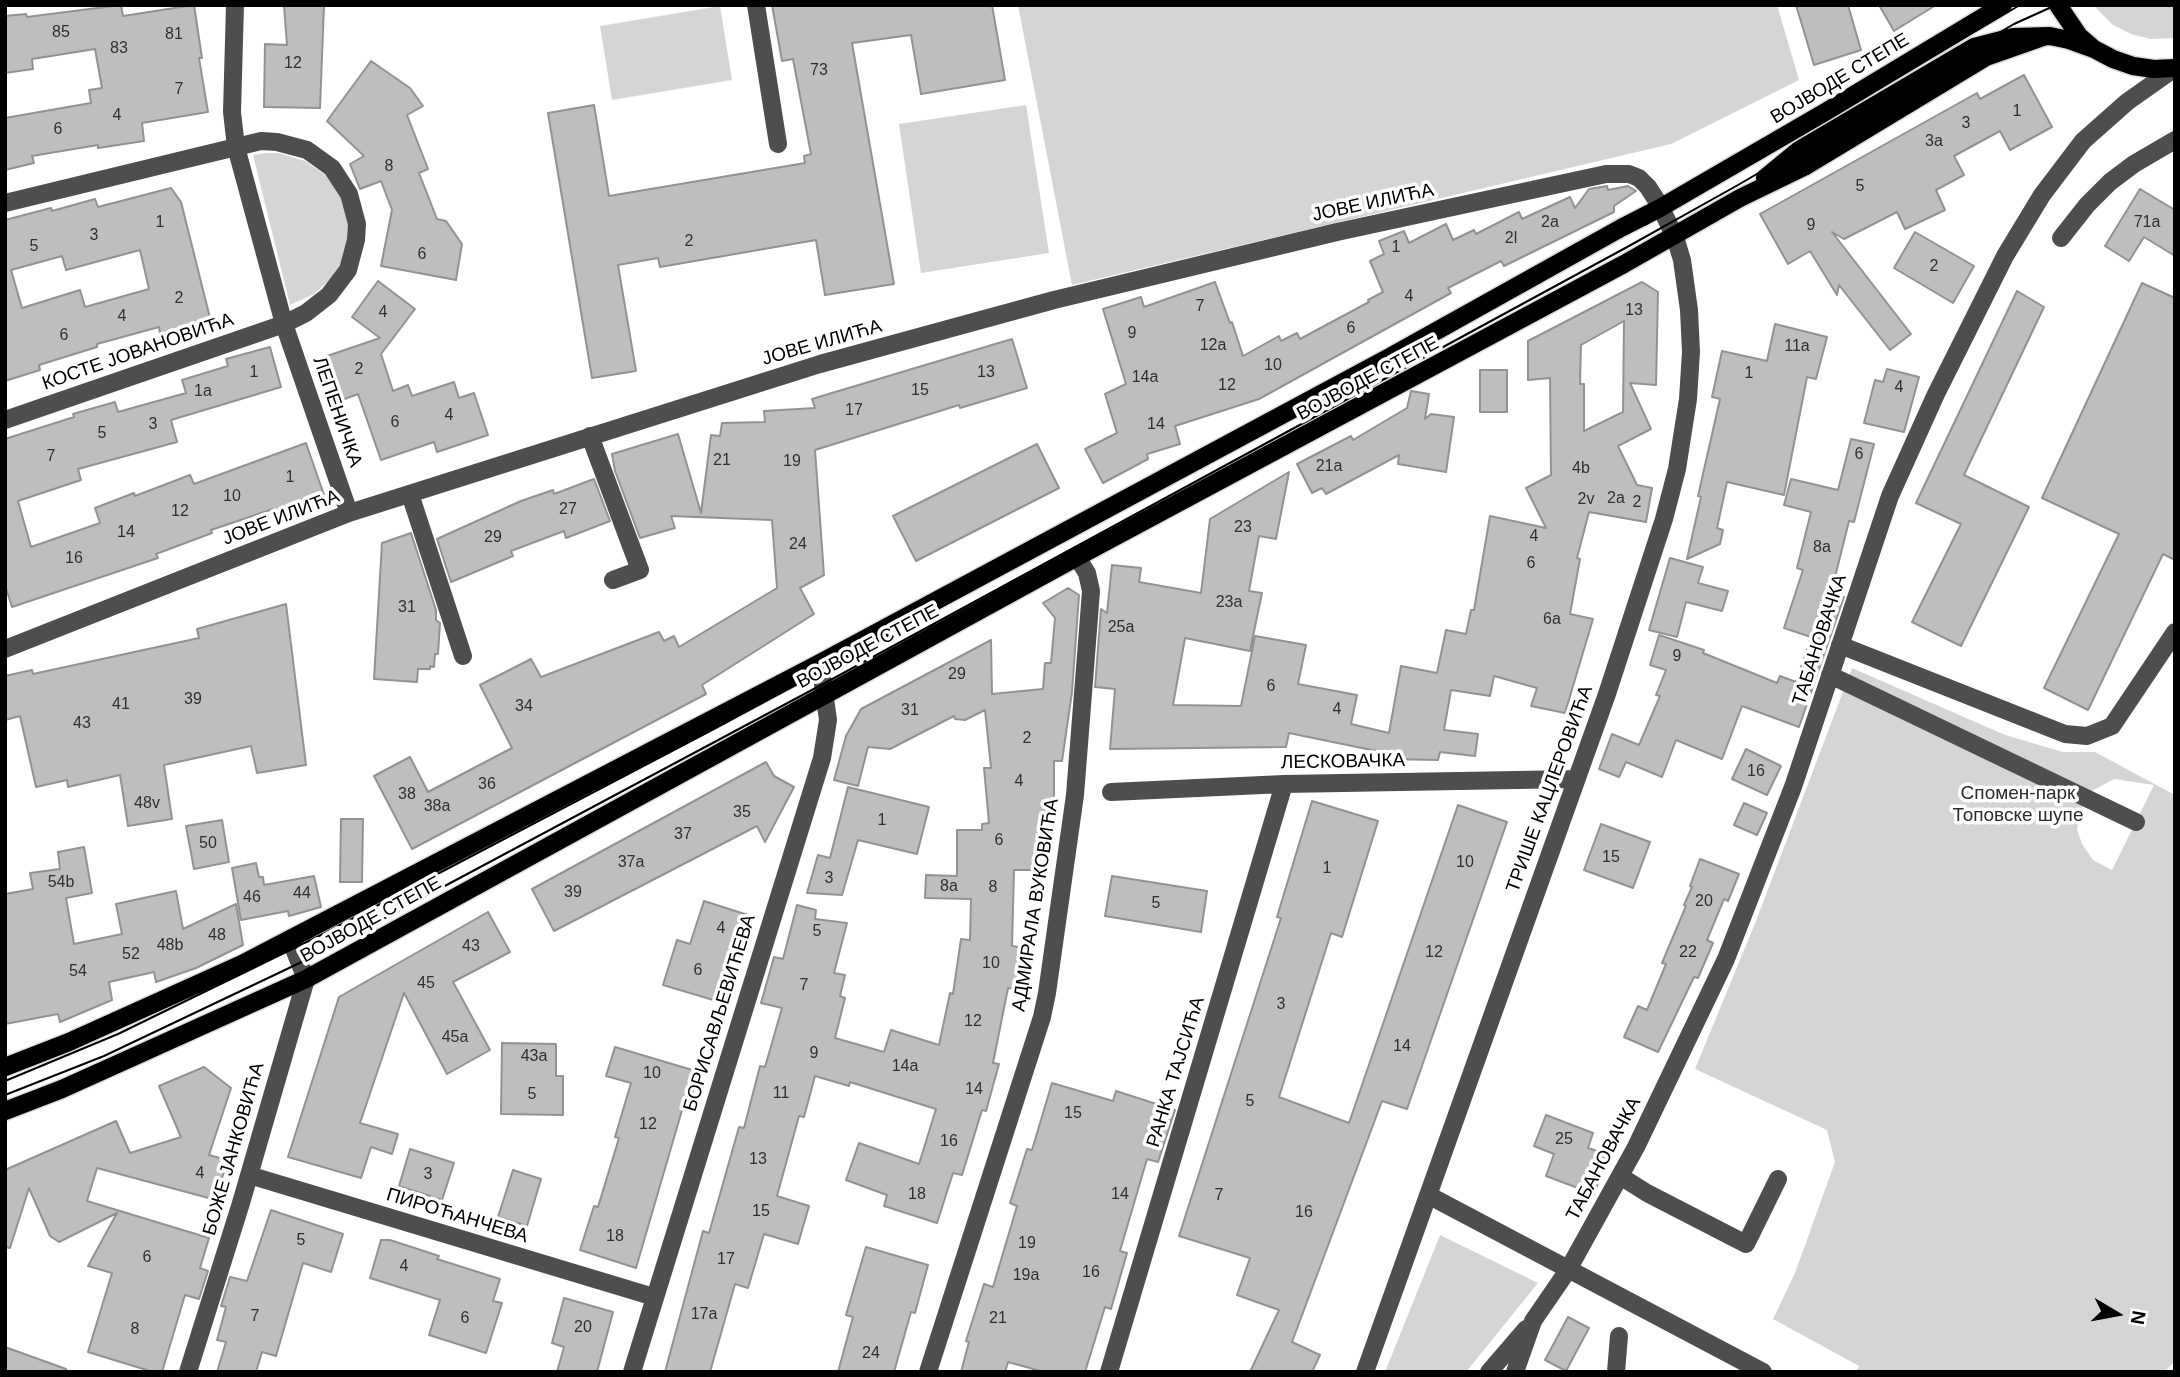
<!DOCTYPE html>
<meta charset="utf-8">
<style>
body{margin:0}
#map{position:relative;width:2180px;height:1377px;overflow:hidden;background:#fff;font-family:Arial,sans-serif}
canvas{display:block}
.frame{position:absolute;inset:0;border:7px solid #000;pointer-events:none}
.north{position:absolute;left:2082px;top:1279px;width:70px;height:70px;-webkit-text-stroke:5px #fff;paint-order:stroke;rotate:100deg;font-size:19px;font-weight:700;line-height:28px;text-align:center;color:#000}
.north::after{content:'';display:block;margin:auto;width:24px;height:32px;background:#000;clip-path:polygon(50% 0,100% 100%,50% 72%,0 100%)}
</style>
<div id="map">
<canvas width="2180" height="1377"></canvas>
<div class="frame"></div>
<div class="north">N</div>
</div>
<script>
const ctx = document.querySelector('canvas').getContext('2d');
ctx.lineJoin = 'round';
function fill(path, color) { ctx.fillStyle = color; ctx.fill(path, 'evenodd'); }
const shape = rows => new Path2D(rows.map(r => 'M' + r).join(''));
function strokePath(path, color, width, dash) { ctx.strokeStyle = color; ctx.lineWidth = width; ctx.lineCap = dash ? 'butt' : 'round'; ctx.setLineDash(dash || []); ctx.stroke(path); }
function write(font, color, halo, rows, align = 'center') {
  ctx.font = font + ' Arial,sans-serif'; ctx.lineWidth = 7; ctx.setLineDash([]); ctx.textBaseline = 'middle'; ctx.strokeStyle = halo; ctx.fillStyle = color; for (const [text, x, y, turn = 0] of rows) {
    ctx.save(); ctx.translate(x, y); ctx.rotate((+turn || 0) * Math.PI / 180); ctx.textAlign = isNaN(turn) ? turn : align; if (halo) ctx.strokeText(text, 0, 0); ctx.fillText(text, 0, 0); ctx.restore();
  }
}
fill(shape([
 [1018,5,1777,5,1799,80,1671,144,1072,285],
 [2093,5,2175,5,2175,38,2151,39,2131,34,2113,25],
 [720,6,732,80,612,100,600,26],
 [1026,105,1049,253,921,273,899,124],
 [266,153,279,153,305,161,327,176,342,199,348,225,348,238,341,264,334,276,314,294,290,305,253,155],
 [1852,668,2005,735,2063,752,2095,752,2175,795,2175,1361,2164,1372,1856,1372,1859,1366,1773,1319,1795,1273,1835,1162,1827,1130,1695,1069,1756,921],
 [2114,779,2154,785,2112,870,2093,860,2082,844,2077,829,2082,808,2088,793],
 [1440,1235,1538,1283,1466,1372,1385,1372]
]), '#d5d5d5');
const building = shape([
 [121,5,123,16,194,5,202,58,199,58,208,112,142,123,144,141,98,148,98,145,32,156,34,163,5,170,5,118,91,103,89,90,102,88,95,49,32,59,33,69,5,73,5,16,26,14,27,17,121,5],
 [284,5,324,5,320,108,264,107,265,44,287,45,284,5],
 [772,5,992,5,1005,80,921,94,911,35,852,43,894,284,825,295,816,240,660,267,658,258,618,265,636,371,592,378,548,113,594,105,609,196,805,163,804,156,811,154,793,59,782,61,772,5],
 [1796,5,1848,5,1861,50,1814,65,1796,5],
 [1879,5,1936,5,1894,31,1879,5],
 [371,61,410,88,423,106,407,115,428,169,419,173,437,219,446,221,462,244,456,280,381,266,392,210,381,181,360,189,350,164,364,156,327,121,371,61],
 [2024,75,2052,127,2010,150,2000,131,1954,156,1964,175,1936,190,1945,210,1905,229,1897,212,1844,239,1832,232,1911,334,1890,350,1839,285,1837,295,1810,251,1788,264,1760,214,1977,93,1980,99,2024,75],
 [1607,186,1608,190,1628,186,1636,191,1614,206,1614,212,1504,266,1501,261,1448,288,1451,293,1259,399,1175,426,1180,444,1147,454,1148,459,1103,483,1085,449,1117,433,1105,394,1126,384,1103,309,1141,297,1144,307,1215,282,1230,323,1232,322,1243,356,1279,336,1281,341,1297,333,1300,339,1369,302,1368,300,1383,292,1370,261,1384,254,1379,241,1404,231,1409,243,1446,224,1453,240,1474,230,1476,234,1519,212,1522,219,1570,197,1575,208,1589,189,1607,186],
 [171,188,181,202,211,322,160,334,159,327,97,344,97,347,39,365,40,370,5,381,5,220,51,208,52,211,95,199,98,207,171,188],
 [140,250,149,289,85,307,80,290,22,308,11,270,62,256,66,270,140,250],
 [2140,189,2175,210,2175,256,2144,237,2129,261,2105,246,2140,189],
 [1915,232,1974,266,1953,303,1894,268,1915,232],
 [378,281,415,309,381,354,393,391,408,385,412,396,454,382,459,398,474,393,488,435,437,452,434,442,381,460,358,394,342,400,327,356,380,338,352,317,378,281],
 [1642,282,1658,292,1656,385,1630,383,1651,429,1618,446,1637,485,1652,488,1646,522,1589,512,1577,558,1580,559,1570,614,1593,619,1565,713,1531,706,1537,688,1494,676,1490,696,1451,690,1444,730,1478,734,1475,756,1440,752,1438,760,1385,759,1386,753,1289,733,1286,747,1110,749,1115,689,1095,687,1101,609,1107,613,1112,565,1141,568,1139,582,1201,593,1210,519,1289,472,1276,539,1259,536,1249,591,1262,593,1250,651,1185,638,1173,705,1241,706,1255,636,1306,645,1298,684,1357,695,1351,724,1389,733,1401,666,1437,673,1446,630,1466,634,1471,610,1474,610,1490,516,1546,528,1526,488,1551,475,1550,378,1528,380,1528,341,1642,282],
 [1624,321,1623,412,1584,431,1584,384,1580,384,1581,345,1624,321],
 [2142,283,2175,298,2175,560,2163,554,2088,710,2044,688,2119,534,2042,498,2142,283],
 [2017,291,2044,307,1964,475,2029,507,1961,646,1912,622,1961,524,1916,503,2017,291],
 [1775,324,1827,337,1816,379,1807,377,1784,495,1727,482,1717,528,1723,530,1720,544,1687,559,1701,497,1698,496,1720,399,1712,397,1722,351,1767,361,1775,324],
 [1012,339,1027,388,960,408,959,405,815,450,824,575,800,588,814,614,702,685,706,694,412,849,374,776,410,757,428,792,512,748,480,685,531,659,541,677,659,632,664,641,674,636,679,647,777,588,772,520,671,516,675,528,640,538,615,471,612,454,678,434,701,513,711,435,720,436,722,423,765,422,764,411,815,408,812,399,1012,339],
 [270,347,281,387,171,420,177,442,78,469,81,480,18,501,31,547,100,523,95,508,134,493,135,496,190,475,194,484,306,443,324,495,274,512,273,509,211,530,212,533,156,554,158,558,12,607,5,585,5,439,74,417,73,414,115,402,118,412,186,393,182,380,228,366,226,359,270,347],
 [1887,369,1919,377,1904,432,1864,423,1875,380,1883,382,1887,369],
 [1480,370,1507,370,1507,412,1480,412,1480,370],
 [1411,391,1429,394,1425,419,1431,414,1454,417,1446,472,1398,464,1399,455,1326,494,1322,488,1312,493,1297,464,1351,436,1353,440,1407,408,1411,391],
 [1851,439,1874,444,1854,522,1849,521,1831,593,1844,597,1799,727,1742,706,1722,759,1676,740,1662,777,1626,762,1619,777,1599,769,1612,734,1639,745,1660,696,1656,695,1666,670,1650,665,1659,635,1704,650,1703,653,1777,683,1780,676,1796,682,1811,637,1784,628,1803,570,1797,568,1811,512,1784,505,1791,479,1838,490,1851,439],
 [1037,444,1059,488,916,561,893,516,1037,444],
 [594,479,610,521,566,538,564,531,511,551,513,556,451,582,437,539,521,501,553,490,554,494,594,479],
 [411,533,436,610,436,620,440,623,438,654,435,654,434,667,430,666,430,669,418,669,417,682,374,679,382,543,411,533],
 [1670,558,1703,567,1698,583,1728,591,1722,611,1686,602,1677,637,1649,630,1670,558],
 [1068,588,1079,595,1072,692,1062,761,1054,761,1054,806,1046,807,1038,870,1014,870,1012,946,1026,948,1020,990,1008,988,993,1063,999,1064,986,1111,982,1110,962,1175,953,1173,937,1223,884,1206,887,1195,846,1180,859,1143,919,1164,936,1109,850,1082,849,1086,815,1076,804,1117,799,1116,777,1196,809,1206,798,1244,764,1234,748,1288,735,1284,710,1372,665,1372,703,1231,709,1233,739,1127,744,1128,760,1066,765,1067,782,1008,761,1003,774,957,783,959,797,905,816,910,815,919,847,923,834,973,845,975,840,996,845,998,835,1038,884,1052,891,1030,939,1045,950,993,953,994,961,939,970,940,971,899,925,898,926,875,957,876,957,830,982,830,982,824,989,823,984,768,991,768,985,710,965,720,955,719,954,716,890,749,868,747,858,786,834,780,846,736,861,709,991,640,992,694,1043,689,1045,663,1051,663,1055,618,1043,603,1068,588],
 [286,604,306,765,257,773,251,746,164,765,172,819,128,826,120,775,68,787,67,780,36,787,20,716,5,720,5,676,32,670,33,674,199,638,197,629,286,604],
 [1746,749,1781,766,1767,795,1732,779,1746,749],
 [766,762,774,776,794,787,765,842,757,826,554,931,532,889,766,762],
 [848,787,929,807,917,854,858,840,842,895,807,893,818,855,830,858,848,787],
 [1312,801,1378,821,1342,937,1331,933,1279,1097,1349,1123,1458,805,1507,822,1407,1109,1382,1101,1292,1342,1320,1355,1312,1372,1250,1372,1279,1310,1237,1295,1250,1258,1179,1236,1281,918,1277,917,1312,801],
 [1744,803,1767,813,1757,835,1734,825,1744,803],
 [341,819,363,819,362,882,340,882,341,819],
 [222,820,229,862,194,869,186,826,222,820],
 [1601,824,1650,842,1633,888,1584,870,1601,824],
 [84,847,92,893,66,898,74,944,122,934,116,904,176,891,183,929,236,904,243,945,196,968,156,982,154,972,109,982,112,1000,60,1022,58,1014,5,1024,5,894,33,889,30,873,60,869,58,852,84,847],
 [1700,859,1739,874,1728,901,1724,899,1707,940,1713,943,1698,978,1694,977,1658,1052,1624,1037,1638,1006,1647,1010,1666,964,1662,963,1686,906,1684,905,1692,887,1690,886,1700,859],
 [256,863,259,877,263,877,264,885,314,876,321,907,289,916,288,911,241,920,232,868,256,863],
 [1112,876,1207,891,1201,932,1105,916,1112,876],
 [704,901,751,916,737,957,734,956,720,1002,663,985,677,940,690,944,704,901],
 [488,912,510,952,453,982,490,1050,447,1074,404,993,360,1123,398,1134,392,1154,371,1147,361,1178,288,1157,339,997,488,912],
 [502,1043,556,1044,556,1076,563,1076,563,1115,501,1114,502,1043],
 [615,1047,699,1072,690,1101,685,1100,636,1268,580,1250,594,1206,598,1207,619,1138,615,1137,631,1083,606,1076,615,1047],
 [204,1067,231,1088,209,1155,227,1160,216,1200,97,1168,87,1201,209,1238,200,1268,208,1271,199,1299,185,1295,162,1372,153,1372,88,1352,112,1273,88,1266,117,1213,59,1242,50,1236,29,1188,10,1248,5,1247,5,1170,116,1121,130,1153,181,1137,159,1086,204,1067],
 [1052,1083,1113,1101,1116,1091,1175,1110,1158,1162,1147,1159,1120,1251,1127,1253,1111,1309,1105,1307,1085,1372,1044,1372,1008,1362,1005,1372,961,1372,969,1342,966,1341,984,1284,993,1287,1017,1206,1010,1203,1027,1149,1032,1150,1052,1083],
 [1546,1115,1593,1133,1588,1148,1609,1155,1594,1194,1546,1176,1554,1154,1534,1146,1546,1115],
 [410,1149,454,1163,442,1200,399,1186,410,1149],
 [513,1170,541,1179,527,1226,498,1217,513,1170],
 [271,1210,343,1234,331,1272,303,1263,276,1356,262,1352,256,1372,217,1372,226,1342,217,1340,226,1307,221,1306,230,1277,247,1281,271,1210],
 [381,1240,390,1240,439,1256,437,1259,500,1279,493,1301,502,1303,486,1353,429,1335,440,1300,370,1278,381,1240],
 [866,1247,928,1265,915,1313,911,1312,894,1372,838,1372,853,1317,846,1315,866,1247],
 [564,1298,613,1312,597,1372,557,1372,564,1347,552,1343,564,1298],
 [1568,1317,1589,1328,1566,1371,1545,1360,1568,1317],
 [5,1347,66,1369,65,1372,5,1372,5,1347]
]);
fill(building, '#bebebe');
strokePath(building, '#929292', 2);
const major = shape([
 [2058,5,2079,36,2094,49,2113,59,2133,66,2154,69,2175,68],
 [1765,178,1799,150,1974,47,2013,37,2050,36,2069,40,2094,49],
 [5,1067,69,1042,242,964,820,663,1388,358,1621,228,1660,208,1827,111,2003,5],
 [5,1111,62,1089,306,979,1077,557,1624,264,1740,198,1804,167,1986,57,2043,37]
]);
strokePath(major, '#dbdbdb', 21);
strokePath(shape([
 [235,5,232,112,236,147,284,324,349,513],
 [756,5,778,144],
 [5,203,261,141,277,142,307,150,332,168,349,194,357,224,356,240,348,270,329,295,306,313,284,324,5,420],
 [2061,238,2087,205,2110,182,2134,164,2175,140],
 [590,436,640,570,613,580],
 [410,494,463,656],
 [1840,645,2065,734,2087,736,2112,726,2175,632],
 [5,649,349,513,820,364,1054,300,1337,232,1606,174,1629,174,1639,178,1648,187,1659,204,1675,237,1682,260,1689,310,1691,352,1688,399,1677,469,1664,519,1607,694,1365,1372],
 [1830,675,2136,822],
 [1111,792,1284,784,1575,779],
 [249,1175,654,1297],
 [1620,1176,1647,1193,1746,1244,1778,1179],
 [1428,1195,1763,1372],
 [188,1372,241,1203,306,979,290,939],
 [632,1372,822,758,828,720,820,663],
 [928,1372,1042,1017,1047,993,1075,795,1089,617,1091,591,1087,573,1077,557],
 [1109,1372,1284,784],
 [1489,1372,1526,1329],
 [1515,1372,1533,1321,1568,1270,1636,1147,1726,959,1793,787,1890,496,1936,394,2005,256,2042,195,2083,141,2127,102,2175,68],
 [1616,1372,1619,1336]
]), '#4e4e4e', 18);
strokePath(major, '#000', 18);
strokePath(shape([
 [1645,225,2020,5],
 [5,1081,118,1034,323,934,712,730,1239,446],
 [5,1095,104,1056,308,959,825,683,1629,246,1738,185,2014,24,2056,5]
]), '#000', 2);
write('16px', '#303030', null, [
 ["85",61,33],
 ["81",174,35],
 ["83",119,49],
 ["12",293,64],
 ["73",819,71],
 ["7",179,90],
 ["1",2017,112],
 ["4",117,116],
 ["3",1966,124],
 ["6",58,130],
 ["3a",1934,142],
 ["8",389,167],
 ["5",1860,187],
 ["1",160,223],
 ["2a",1550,223],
 ["71a",2147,223],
 ["9",1811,226],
 ["3",94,236],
 ["2l",1511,239],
 ["2",689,242],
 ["5",34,247],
 ["1",1396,248],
 ["6",422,255],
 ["2",1934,267],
 ["4",1409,297],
 ["2",179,299],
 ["7",1200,307],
 ["13",1634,311],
 ["4",383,313],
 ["4",122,317],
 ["6",1351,329],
 ["9",1132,334],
 ["6",64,336],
 ["12a",1213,346],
 ["11a",1797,347],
 ["10",1273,366],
 ["2",359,370],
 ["1",254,373],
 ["13",986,373],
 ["1",1749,374],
 ["14a",1145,378],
 ["12",1227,386],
 ["4",1899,388],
 ["15",920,391],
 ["1a",203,392],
 ["17",854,411],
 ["4",449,416],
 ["6",395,423],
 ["3",153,425],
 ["14",1156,425],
 ["5",102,434],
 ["6",1859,455],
 ["7",51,457],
 ["21",722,461],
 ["19",792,462],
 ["21a",1329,467],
 ["4b",1581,469],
 ["1",290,478],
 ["10",232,497],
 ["2a",1616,499],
 ["2v",1586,500],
 ["2",1637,503],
 ["27",568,510],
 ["12",180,512],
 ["23",1243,528],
 ["14",126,533],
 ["4",1534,537],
 ["29",493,538],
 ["24",798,545],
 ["8a",1822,548],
 ["16",74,559],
 ["6",1531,564],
 ["23a",1229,603],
 ["31",407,608],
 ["6a",1552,620],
 ["25a",1121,628],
 ["9",1677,657],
 ["29",957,675],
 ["6",1271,687],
 ["39",193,700],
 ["41",121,705],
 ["34",524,707],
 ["4",1337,710],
 ["31",910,711],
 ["43",82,724],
 ["2",1027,739],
 ["16",1756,772],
 ["4",1019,782],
 ["36",487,785],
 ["38",407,795],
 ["48v",147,804],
 ["38a",437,807],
 ["35",742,813],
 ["1",882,821],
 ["37",683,835],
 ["6",999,841],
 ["50",208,844],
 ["15",1611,858],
 ["37a",631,863],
 ["10",1465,863],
 ["1",1327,869],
 ["3",829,879],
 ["54b",61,883],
 ["8a",949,887],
 ["8",993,888],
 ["39",573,893],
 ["44",302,894],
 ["46",252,898],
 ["20",1704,902],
 ["5",1156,904],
 ["4",721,929],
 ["5",817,932],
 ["48",217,936],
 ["48b",170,946],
 ["43",471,947],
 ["12",1434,953],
 ["22",1688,953],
 ["52",131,955],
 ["10",991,964],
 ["6",698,971],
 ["54",78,972],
 ["45",426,984],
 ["7",804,986],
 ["3",1281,1005],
 ["12",973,1022],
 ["45a",455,1038],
 ["14",1402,1047],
 ["9",814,1054],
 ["43a",534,1057],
 ["14a",905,1067],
 ["10",652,1074],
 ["14",974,1090],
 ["11",781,1094],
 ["5",532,1095],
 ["5",1250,1102],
 ["15",1073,1114],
 ["12",648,1125],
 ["25",1564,1140],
 ["16",949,1142],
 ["13",758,1160],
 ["4",200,1174],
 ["3",428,1175],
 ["18",917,1195],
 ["14",1120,1195],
 ["7",1219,1196],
 ["15",761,1212],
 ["16",1304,1213],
 ["18",615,1237],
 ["5",301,1241],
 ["19",1027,1244],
 ["6",147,1258],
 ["17",726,1260],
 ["4",404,1267],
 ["16",1091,1273],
 ["19a",1026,1276],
 ["17a",704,1315],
 ["7",255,1317],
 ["6",465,1319],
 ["21",998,1319],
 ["20",583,1328],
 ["8",135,1330],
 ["24",871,1354]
]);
write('19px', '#000', '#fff', [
 ["ВОЈВОДЕ СТЕПЕ",1840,79,-31],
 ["ЈОВЕ ИЛИЋА",1373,203,-12],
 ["ЈОВЕ ИЛИЋА",822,343,-16],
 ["КОСТЕ ЈОВАНОВИЋА",138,352,-19],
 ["ВОЈВОДЕ СТЕПЕ",1368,379,-28],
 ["ЛЕПЕНИЧКА",337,412,71],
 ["ЈОВЕ ИЛИЋА",281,518,-21],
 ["ТАБАНОВАЧКА",1820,640,-72],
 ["ВОЈВОДЕ СТЕПЕ",868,647,-28],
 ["ЛЕСКОВАЧКА",1343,762,-1],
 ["ТРИШЕ КАЦЛЕРОВИЋА",1550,789,-70],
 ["АДМИРАЛА ВУКОВИЋА",1036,905,-81],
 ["ВОЈВОДЕ СТЕПЕ",371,920,-29],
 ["БОРИСАВЉЕВИЋЕВА",720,1013,-73],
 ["РАНКА ТАЈСИЋА",1176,1072,-73],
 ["БОЖЕ ЈАНКОВИЋА",234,1149,-74],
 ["ТАБАНОВАЧКА",1604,1159,-62],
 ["ПИРОЋАНЧЕВА",457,1216,17]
]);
write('19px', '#2c2c2c', '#fff', [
 ["Спомен-парк",2018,794],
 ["Топовске шупе",2018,816]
]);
</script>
